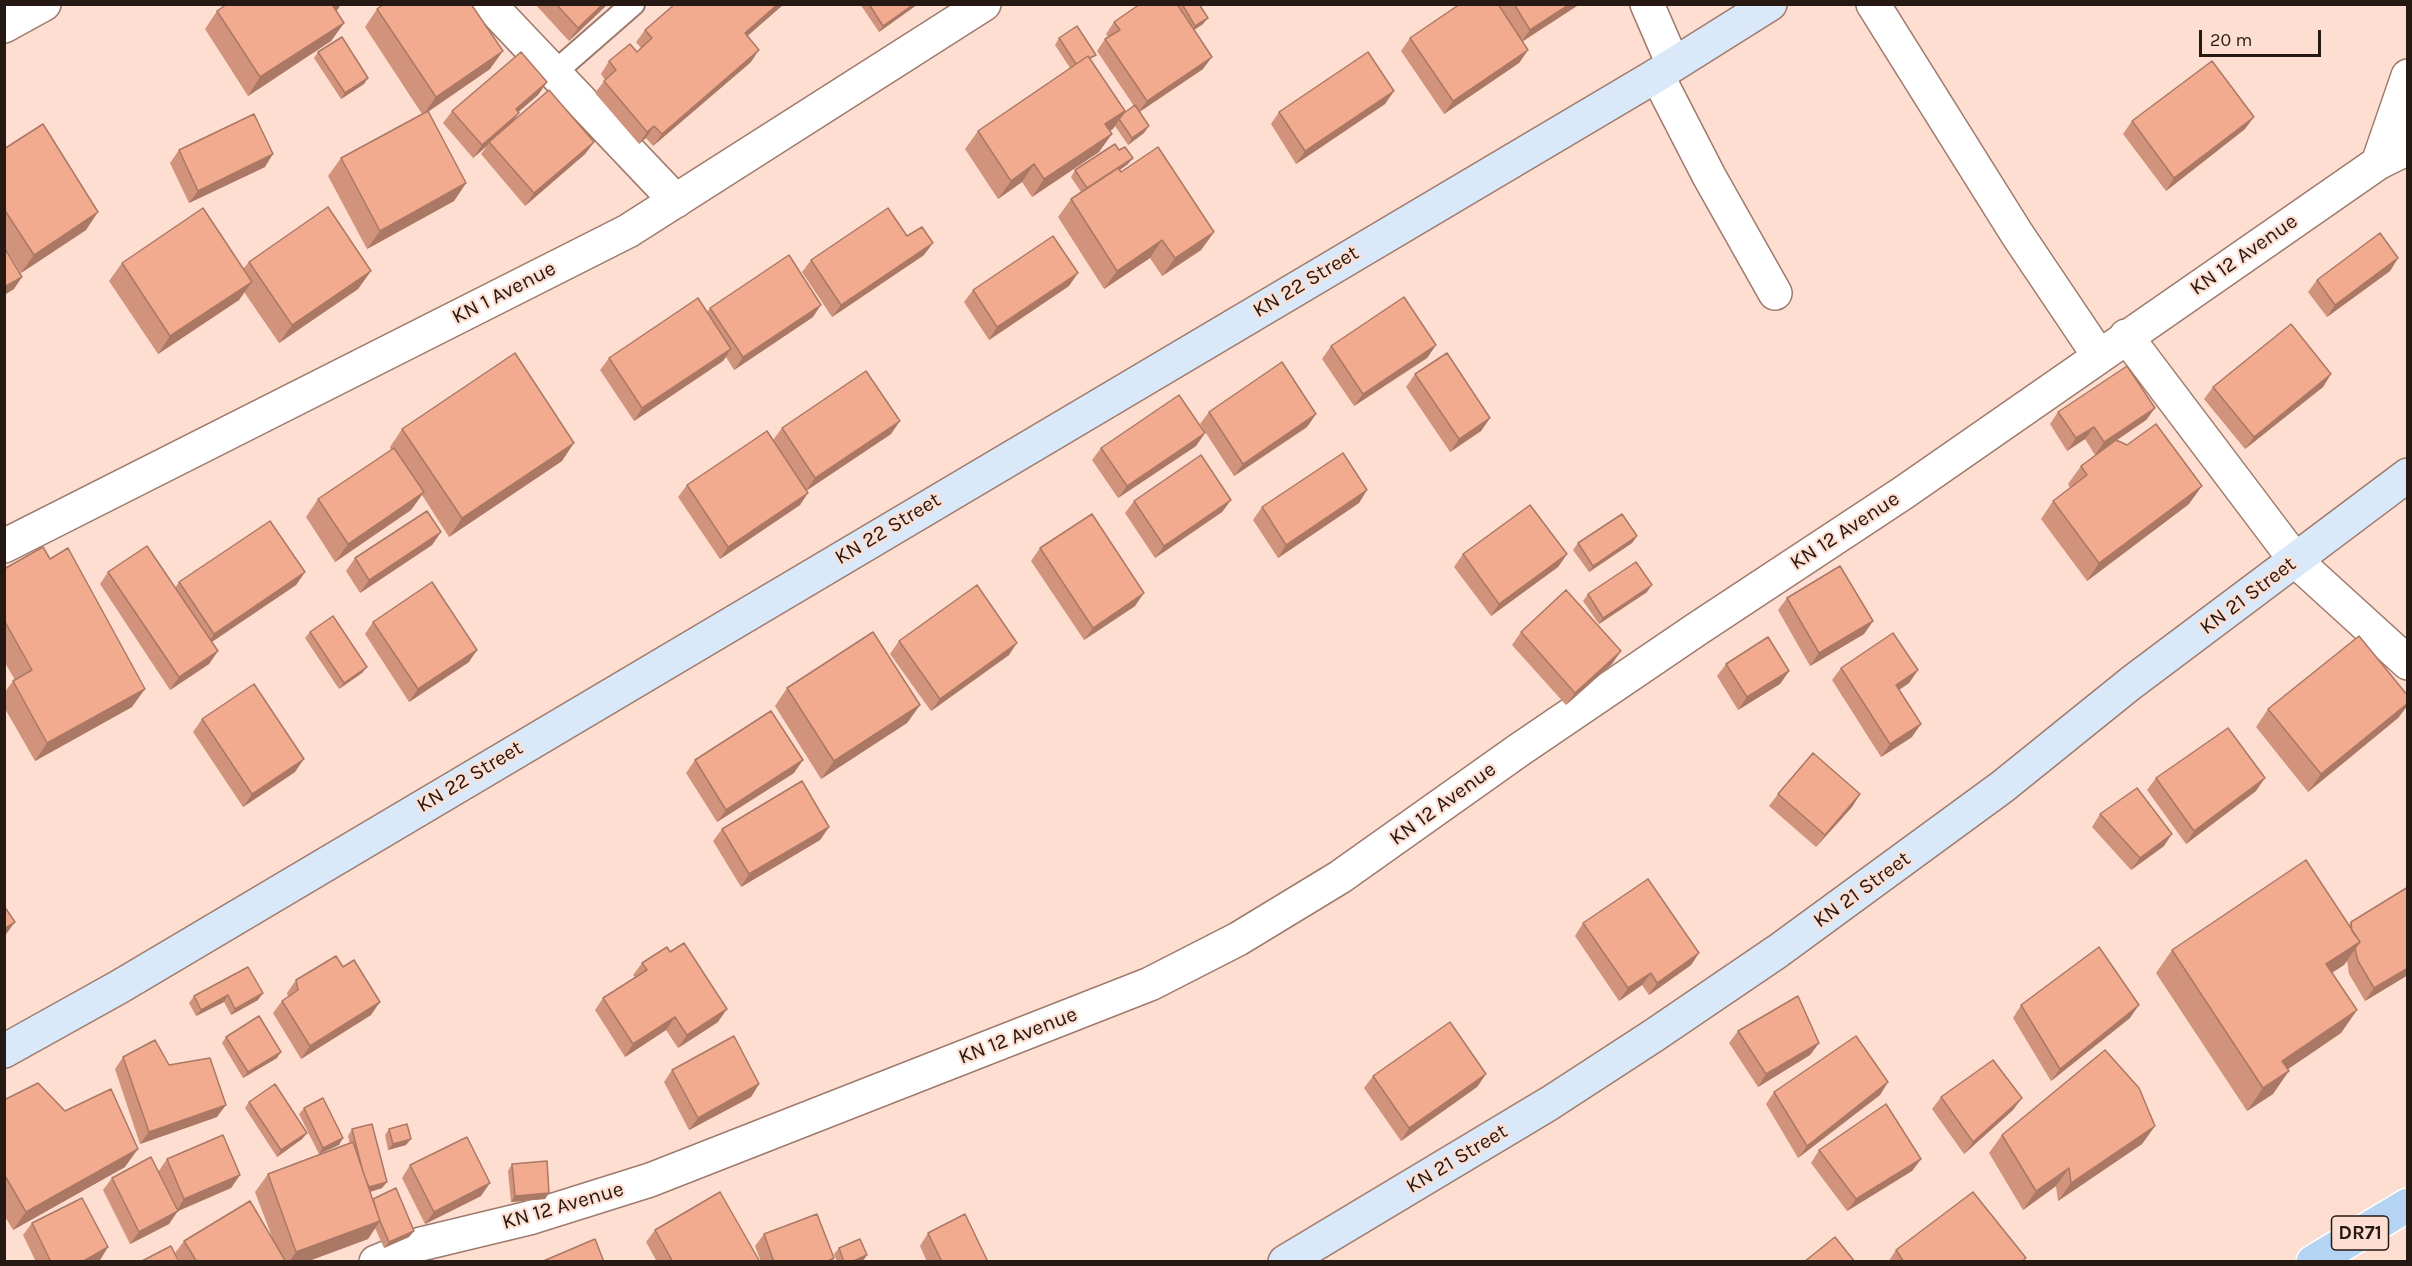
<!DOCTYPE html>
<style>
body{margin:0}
#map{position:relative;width:2412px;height:1266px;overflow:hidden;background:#feded1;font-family:Karla,sans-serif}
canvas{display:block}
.frame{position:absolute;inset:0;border:6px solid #261812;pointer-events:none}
.scale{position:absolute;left:2199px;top:30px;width:122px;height:27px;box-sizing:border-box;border:3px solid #261812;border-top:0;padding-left:8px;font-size:18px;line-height:21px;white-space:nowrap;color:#261812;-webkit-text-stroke:4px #feded1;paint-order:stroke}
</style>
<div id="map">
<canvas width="2412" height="1266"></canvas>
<div class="frame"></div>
<div class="scale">20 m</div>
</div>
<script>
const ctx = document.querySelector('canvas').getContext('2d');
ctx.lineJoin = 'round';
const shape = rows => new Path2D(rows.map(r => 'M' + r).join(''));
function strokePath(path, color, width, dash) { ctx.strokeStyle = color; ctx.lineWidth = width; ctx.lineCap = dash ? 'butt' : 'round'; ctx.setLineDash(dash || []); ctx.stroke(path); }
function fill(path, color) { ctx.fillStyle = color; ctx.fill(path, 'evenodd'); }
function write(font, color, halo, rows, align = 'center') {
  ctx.font = font + ' Karla,sans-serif'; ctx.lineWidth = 4.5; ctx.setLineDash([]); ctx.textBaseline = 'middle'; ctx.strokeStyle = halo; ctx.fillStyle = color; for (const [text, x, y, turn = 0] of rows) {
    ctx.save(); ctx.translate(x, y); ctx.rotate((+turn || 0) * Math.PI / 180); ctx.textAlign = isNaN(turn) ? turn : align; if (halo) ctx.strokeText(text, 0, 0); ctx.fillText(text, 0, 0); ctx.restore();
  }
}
const lane = shape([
 [554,73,633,4]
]);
const street = shape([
 [489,4,676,201],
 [1647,4,1673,64],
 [1873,4,2017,234,2099,356],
 [4,26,44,4],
 [1657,75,1709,176,1775,293],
 [2378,163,2408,76],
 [2126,336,2296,561,2408,663],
 [4,546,628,231,984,4],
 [376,1262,421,1244,529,1218,650,1180,1150,984,1238,939,1340,877,1519,750,1697,629,1903,493,2378,163,2408,148]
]);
const secondary = shape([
 [4,1051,119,987,1657,75,1770,4],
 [1285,1262,1550,1103,1653,1036,1778,951,2002,787,2131,683,2408,475]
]);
const primary = shape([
 [2313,1262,2408,1205]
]);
strokePath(lane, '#9e7a6c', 26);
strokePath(street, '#9e7a6c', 36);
strokePath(secondary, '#9e7a6c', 36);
strokePath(primary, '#fff', 36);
strokePath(lane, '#fff', 22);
strokePath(street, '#fff', 33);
strokePath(secondary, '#dae9f9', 33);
strokePath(primary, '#b5d3f2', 33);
fill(shape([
 [341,4,336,11,344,23,331,41,248,96,205,29,217,11],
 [535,4,608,4,569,41],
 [784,4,747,36,751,62,653,146,646,138,639,144,595,93,605,80,601,74,609,61,637,52,641,48,636,42,645,30],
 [860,4,918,4,879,32],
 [1140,4,1199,4,1203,24,1194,30,1203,69,1139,112,1144,133,1128,145,1115,126,1110,131,1099,152,1032,197,1022,182,998,199,965,149,978,131,1070,68,1055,45,1059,38,1092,61,1124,113,1134,106,1097,51,1105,39,1108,37,1106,34,1114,22],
 [1460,4,1580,4,1522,42,1528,50,1519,63,1444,114,1401,51,1410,38],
 [377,9,490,69,428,112,466,183,454,201,367,249,328,176,341,158,422,114,365,27],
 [318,52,364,84,341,99,314,58],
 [547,82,538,95,518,112,519,113,512,122,594,142,585,154,525,206,481,154,487,146,473,158,443,123,452,111],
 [1394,91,1385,104,1296,164,1271,124,1279,112],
 [2132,121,2245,129,2166,191,2123,134],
 [4,149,86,230,21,273,6,249,14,289,4,295],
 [179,150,265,167,189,203,170,163],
 [1119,150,1128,164,1120,170,1121,172,1214,232,1201,250,1162,276,1150,258,1104,289,1058,217,1071,199,1081,192,1071,177,1075,170],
 [907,236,924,255,832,317,802,272,811,260],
 [2398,258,2390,271,2327,317,2308,292,2317,280],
 [249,262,371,271,358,289,279,343,244,292,239,300,158,354,109,281,122,263,243,269],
 [1069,286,989,340,964,302,973,290],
 [710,308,813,317,734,370,726,357,723,361,634,421,600,370,609,358,707,312],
 [1436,345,1427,358,1354,406,1322,359,1331,346],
 [1415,374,1490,418,1481,431,1450,452,1406,387],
 [2331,374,2323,387,2245,449,2204,399,2213,387],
 [2155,408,2146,420,2117,440,2189,504,2087,581,2041,519,2053,501,2070,488,2068,484,2081,466,2108,446,2095,455,2085,439,2067,451,2050,424,2058,412],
 [1209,412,1316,414,1307,427,1234,476,1200,424],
 [782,428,891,434,807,490,800,505,720,559,678,497,687,485,773,440],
 [402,429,562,461,449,537,422,495,411,510,335,562,306,517,318,499,391,450,390,447],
 [1205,433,1196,446,1118,498,1092,460,1101,448],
 [1367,490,1359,503,1278,558,1253,520,1262,507],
 [1231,500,1222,512,1155,558,1125,513,1134,501],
 [441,532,432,545,360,593,346,571,355,558],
 [1637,536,1632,543,1589,572,1573,550,1578,543],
 [1040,548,1135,606,1084,640,1031,561],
 [1463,554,1567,554,1558,567,1491,616,1454,567],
 [50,559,132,707,35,761,4,707,4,693,13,681,15,680,4,661,4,569],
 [108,572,175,588,179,582,305,572,296,585,211,642,218,651,209,664,170,690,100,584],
 [1647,592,1599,624,1583,601,1588,594],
 [1787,598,1873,621,1864,634,1810,666,1778,610],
 [373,622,469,662,409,702,365,634],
 [310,632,367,667,362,673,339,689,305,638],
 [1521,632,1612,664,1566,705,1512,645],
 [899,641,1009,655,931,711,890,654],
 [1726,664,1789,671,1780,684,1738,710,1717,676],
 [1841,668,1918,670,1909,683,1899,690,1912,737,1881,757,1832,680],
 [787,688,920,705,907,723,821,779,775,706],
 [2408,696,2408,705,2398,718,2308,792,2256,727,2268,709],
 [202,719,295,772,243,807,193,732],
 [695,760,794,773,717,822,686,773],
 [2156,778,2256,791,2186,844,2147,790],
 [1778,794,1860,794,1852,807,1816,847,1769,806],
 [2100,814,2164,846,2131,870,2092,827],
 [829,827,820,840,741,887,713,841,722,829],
 [2351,922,2408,975,2365,1001,2349,974,2347,961,2344,965,2332,972,2357,1010,2341,1033,2288,1069,2273,1094,2247,1111,2156,973,2172,950,2349,925],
 [1583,923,1699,953,1691,965,1649,995,1642,985,1619,1001,1575,936],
 [642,963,718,1022,678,1048,666,1030,625,1057,595,1010,603,998,635,977,633,975],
 [248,967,258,1000,231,1015,224,1002,196,1016,189,1003,194,996],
 [296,980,371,1015,301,1059,273,1013,282,1001,288,997,287,993],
 [2021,1005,2130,1018,2051,1081,2013,1018],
 [1738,1031,1819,1043,1810,1055,1758,1087,1729,1043],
 [226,1037,277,1058,243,1078,222,1043],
 [123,1057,169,1065,217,1117,140,1144,115,1069],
 [672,1070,759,1084,751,1097,689,1130,664,1082],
 [1486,1074,1477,1087,1401,1141,1364,1088,1373,1076],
 [1888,1082,1880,1095,1798,1158,1766,1104,1774,1092],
 [1941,1097,2013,1110,1964,1154,1932,1109],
 [4,1100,65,1111,125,1167,13,1230,4,1215],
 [249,1102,307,1133,302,1139,277,1157,245,1108],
 [304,1108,339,1145,319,1154,299,1114],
 [2155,1126,2142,1144,2058,1201,2056,1186,2023,1210,1989,1153,2002,1135],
 [352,1129,382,1188,370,1192,373,1199,414,1231,409,1237,384,1248,375,1228,368,1239,306,1262,180,1262,175,1253,184,1241,272,1237,255,1192,268,1174,350,1144,348,1136],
 [389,1129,406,1145,388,1150,385,1135],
 [1819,1150,1921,1159,1912,1171,1847,1211,1811,1163],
 [167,1159,240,1175,231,1188,177,1211,169,1224,130,1244,103,1190,112,1178,158,1172],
 [512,1164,549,1193,545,1199,511,1202,508,1171],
 [410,1165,481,1196,425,1224,402,1178],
 [32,1223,108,1247,100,1260,96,1262,36,1262,23,1235],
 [655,1230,760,1262,657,1262,646,1242],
 [928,1233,988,1262,927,1262,920,1246],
 [764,1234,834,1258,832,1262,761,1262,755,1246],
 [839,1248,867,1255,862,1262,837,1262,834,1254],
 [1896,1250,2024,1262,1888,1262]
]), '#d1937b');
fill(shape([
 [336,4,341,4,333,17,333,6],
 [603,4,608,4,569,41,578,28],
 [778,4,784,4,736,46,745,33],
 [914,4,918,4,879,32,883,26],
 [1570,4,1580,4,1521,42,1530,30],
 [1208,18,1203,24,1191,32,1195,26],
 [344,23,331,41,248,96,260,77],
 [759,50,751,62,653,146,662,134],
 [1528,50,1519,63,1444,114,1453,101],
 [503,51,490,69,423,115,436,97],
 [1212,57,1203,69,1138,113,1147,101],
 [368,78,364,84,341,99,345,93],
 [547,82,538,95,507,122,516,109],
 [1394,91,1385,104,1296,164,1305,151],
 [1125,111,1113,129,1093,142,1105,124],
 [519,113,510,125,489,142,487,146,473,158,482,145],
 [2254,117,2245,129,2166,191,2174,178],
 [654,126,646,138,639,144,647,132],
 [1149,126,1144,133,1128,145,1132,138],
 [1112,134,1099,152,1032,197,1044,179],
 [594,142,585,154,525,206,534,193],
 [273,154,265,167,189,203,198,191],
 [1133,158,1128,164,1083,195,1088,189],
 [1034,164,1022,182,998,199,1011,181],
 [466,183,454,201,367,249,380,231],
 [98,212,86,230,21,273,34,255],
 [1214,232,1201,250,1162,276,1175,258],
 [1162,240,1150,258,1104,289,1117,271],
 [933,243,924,255,832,317,841,305],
 [2398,258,2390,271,2327,317,2335,305],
 [371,271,358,289,279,343,292,325],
 [1078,273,1069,286,989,340,997,327],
 [22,277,14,289,4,295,4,287],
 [252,282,239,300,158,354,170,336],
 [821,305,813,317,734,370,743,357],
 [1436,345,1427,358,1354,406,1363,394],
 [731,349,723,361,634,421,642,408],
 [2331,374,2323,387,2245,449,2254,437],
 [2155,408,2146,420,2095,455,2104,442],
 [1316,414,1307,427,1234,476,1243,464],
 [1490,418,1481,431,1450,452,1459,439],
 [900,421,891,434,806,491,815,478],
 [2094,427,2085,439,2067,451,2076,438],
 [1205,433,1196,446,1118,498,1127,486],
 [574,443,562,461,449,537,462,518],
 [2202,486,2189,504,2087,581,2099,563],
 [1367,490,1359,503,1278,558,1286,545],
 [424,492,411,510,335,562,348,544],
 [808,493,800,505,720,559,728,547],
 [1231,500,1222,512,1155,558,1164,546],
 [441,532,432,545,360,593,369,580],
 [1637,536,1632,543,1589,572,1593,566],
 [1567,554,1558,567,1491,616,1499,604],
 [305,572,296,585,206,646,214,634],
 [1652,585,1647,592,1599,624,1603,618],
 [1144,593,1135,606,1084,640,1093,628],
 [1873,621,1864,634,1810,666,1819,653],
 [1017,643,1009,655,931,711,940,699],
 [477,650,469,662,409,702,418,689],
 [218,651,209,664,170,690,179,677],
 [1621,651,1612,664,1566,705,1575,693],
 [367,667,362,673,339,689,344,683],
 [1918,670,1909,683,1887,698,1896,685],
 [1789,671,1780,684,1738,710,1747,697],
 [145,689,132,707,35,761,47,743],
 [2408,703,2408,705,2398,718,2308,792,2321,774],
 [920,705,907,723,821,779,834,761],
 [1921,724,1912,737,1881,757,1890,744],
 [304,759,295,772,243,807,252,794],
 [803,760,794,773,717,822,726,810],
 [2265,778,2256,791,2186,844,2194,831],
 [1860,794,1852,807,1816,847,1825,835],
 [829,827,820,840,741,887,749,874],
 [2172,834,2164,846,2131,870,2140,858],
 [15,922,4,937,4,929],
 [2360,942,2344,965,2310,987,2326,964],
 [1699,953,1691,965,1649,995,1657,983],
 [2408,968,2408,975,2365,1001,2374,988],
 [1651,973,1642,985,1619,1001,1628,988],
 [263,993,258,1000,231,1015,235,1009],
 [228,995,224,1002,196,1016,201,1010],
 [380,1002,371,1015,301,1059,310,1046],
 [2139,1005,2130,1018,2051,1081,2060,1069],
 [727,1009,718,1022,678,1048,687,1035],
 [2357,1010,2341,1033,2266,1084,2282,1061],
 [675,1017,666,1030,625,1057,633,1044],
 [1819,1043,1810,1055,1758,1087,1766,1074],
 [281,1052,277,1058,243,1078,248,1072],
 [2289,1071,2273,1094,2247,1111,2263,1088],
 [1486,1074,1477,1087,1401,1141,1409,1128],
 [1888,1082,1880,1095,1798,1158,1807,1146],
 [759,1084,751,1097,689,1130,698,1118],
 [2022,1098,2013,1110,1964,1154,1973,1142],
 [226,1105,217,1117,140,1144,149,1132],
 [2155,1126,2142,1144,2058,1201,2071,1183],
 [307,1133,302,1139,277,1157,281,1150],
 [343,1138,339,1145,319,1154,323,1148],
 [411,1139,406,1145,388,1150,393,1144],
 [138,1149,125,1167,13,1230,26,1212],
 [1921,1159,1912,1171,1847,1211,1856,1199],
 [2069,1168,2056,1186,2023,1210,2036,1191],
 [240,1175,231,1188,176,1212,184,1199],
 [387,1182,382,1188,363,1194,367,1188],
 [490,1183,481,1196,425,1224,434,1212],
 [549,1193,545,1199,511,1202,515,1196],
 [178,1211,169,1224,130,1244,139,1232],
 [380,1221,368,1239,306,1262,289,1262,296,1252],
 [414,1231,409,1237,384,1248,389,1242],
 [108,1247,100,1260,96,1262,82,1262],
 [867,1255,862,1262,851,1262]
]), '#aa7864');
const building = shape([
 [227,4,336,4,333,6,344,23,260,77,217,11,227,4],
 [384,4,471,4,503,51,436,97,377,9,384,4],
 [556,4,603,4,578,28,556,4],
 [675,4,778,4,745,33,759,50,662,134,654,126,647,132,604,81,616,70,609,61,630,44,637,52,652,38,645,30,675,4],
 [869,4,914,4,883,26,869,4],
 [1140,4,1177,4,1212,57,1147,101,1105,39,1120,30,1114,22,1140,4],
 [1182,4,1199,4,1208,18,1195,26,1182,4],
 [1460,4,1498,4,1528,50,1453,101,1410,38,1460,4],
 [1514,4,1570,4,1530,30,1514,4],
 [1077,26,1096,55,1090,58,1088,56,1076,64,1059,38,1077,26],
 [342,37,368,78,345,93,318,52,342,37],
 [521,52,547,82,516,109,519,113,482,145,452,111,521,52],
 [1368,52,1394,91,1305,151,1279,112,1368,52],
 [1088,56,1125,111,1105,124,1112,134,1044,179,1034,164,1011,181,978,131,1088,56],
 [2212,61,2254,117,2174,178,2132,121,2212,61],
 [549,90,594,142,534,193,489,142,549,90],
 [1135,105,1149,126,1132,138,1119,119,1124,113,1135,105],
 [428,111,466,183,380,231,341,158,428,111],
 [254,114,273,154,198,191,179,150,254,114],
 [43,124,98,212,34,255,4,209,4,149,43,124],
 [1115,144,1119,150,1125,147,1133,158,1087,188,1075,170,1115,144],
 [1158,147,1214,232,1175,258,1162,240,1117,271,1071,199,1118,168,1121,172,1158,147],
 [328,207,371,271,292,325,249,262,328,207],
 [203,208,252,282,170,336,122,263,203,208],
 [888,208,907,236,922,227,933,243,841,305,811,260,888,208],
 [2380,233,2398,258,2335,305,2317,280,2380,233],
 [1053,236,1078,273,997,327,973,290,1053,236],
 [4,247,22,277,4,287,4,247],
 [789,255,821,305,743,357,710,308,789,255],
 [1404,297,1436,345,1363,394,1331,346,1404,297],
 [698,298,731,349,642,408,609,358,698,298],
 [2291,324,2331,374,2254,437,2213,387,2291,324],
 [515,353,574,443,462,518,402,429,515,353],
 [1447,353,1490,418,1459,439,1415,374,1447,353],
 [1282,362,1316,414,1243,464,1209,412,1282,362],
 [2127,366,2155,408,2104,442,2094,427,2076,438,2058,412,2127,366],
 [866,371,900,421,815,478,782,428,866,371],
 [1179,395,1205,433,1127,486,1101,448,1179,395],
 [2156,424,2202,486,2099,563,2053,501,2087,475,2081,466,2116,440,2127,445,2156,424],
 [767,431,808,493,728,547,687,485,767,431],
 [394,448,424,492,348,544,318,499,394,448],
 [1343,453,1367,490,1286,545,1262,507,1343,453],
 [1201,455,1231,500,1164,546,1134,501,1201,455],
 [1530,505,1567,554,1499,604,1463,554,1530,505],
 [427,511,441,532,369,580,355,558,427,511],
 [1092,514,1144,593,1093,628,1040,548,1092,514],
 [1622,514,1637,536,1593,566,1578,543,1622,514],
 [270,521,305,572,214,634,179,582,270,521],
 [147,546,218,651,179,677,108,572,147,546],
 [43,547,50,559,68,548,145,689,47,743,13,681,32,670,4,620,4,569,43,547],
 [1636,562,1652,585,1603,618,1588,594,1636,562],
 [1840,566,1873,621,1819,653,1787,598,1840,566],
 [432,582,477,650,418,689,373,622,432,582],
 [977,585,1017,643,940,699,899,641,977,585],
 [1566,590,1621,651,1575,693,1521,632,1566,590],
 [333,616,367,667,344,683,310,632,333,616],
 [873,632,920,705,834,761,787,688,873,632],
 [1893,633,1918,670,1896,685,1921,724,1890,744,1841,668,1893,633],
 [2359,636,2408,696,2408,703,2321,774,2268,709,2359,636],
 [1768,637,1789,671,1747,697,1726,664,1768,637],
 [254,684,304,759,252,794,202,719,254,684],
 [771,711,803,760,726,810,695,760,771,711],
 [2228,728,2265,778,2194,831,2156,778,2228,728],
 [1813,753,1860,794,1825,835,1778,794,1813,753],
 [802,781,829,827,749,874,722,829,802,781],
 [2137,788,2172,834,2140,858,2100,814,2137,788],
 [2306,860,2360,942,2326,964,2357,1010,2282,1061,2289,1071,2263,1088,2172,950,2306,860],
 [1648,879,1699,953,1657,983,1651,973,1628,988,1583,923,1648,879],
 [2408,887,2408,968,2374,988,2358,961,2355,948,2360,942,2352,931,2351,922,2408,887],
 [4,906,15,922,4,929,4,906],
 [684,943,727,1009,687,1035,675,1017,633,1044,603,998,647,970,642,963,667,947,670,952,684,943],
 [2099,947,2139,1005,2060,1069,2021,1005,2099,947],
 [336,956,343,967,354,960,380,1002,310,1046,282,1001,298,990,296,980,336,956],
 [248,967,263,993,235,1009,228,995,201,1010,194,996,248,967],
 [1798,996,1819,1043,1766,1074,1738,1031,1798,996],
 [259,1016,281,1052,248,1072,226,1037,259,1016],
 [1450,1022,1486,1074,1409,1128,1373,1076,1450,1022],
 [734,1036,759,1084,698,1118,672,1070,734,1036],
 [1856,1036,1888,1082,1807,1146,1774,1092,1856,1036],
 [155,1040,169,1065,210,1058,226,1105,149,1132,123,1057,155,1040],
 [2105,1050,2139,1088,2155,1126,2071,1183,2069,1168,2036,1191,2002,1135,2105,1050],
 [1993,1060,2022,1098,1973,1142,1941,1097,1993,1060],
 [38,1083,65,1111,111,1089,138,1149,26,1212,4,1174,4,1100,38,1083],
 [275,1084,307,1133,281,1150,249,1102,275,1084],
 [323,1098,343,1138,323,1148,304,1108,323,1098],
 [1886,1104,1921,1159,1856,1199,1819,1150,1886,1104],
 [372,1124,387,1182,369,1187,363,1172,352,1129,372,1124],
 [407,1124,411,1139,393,1144,389,1129,407,1124],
 [223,1135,240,1175,184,1199,167,1159,223,1135],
 [467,1137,490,1183,434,1212,410,1165,467,1137],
 [353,1142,380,1221,296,1252,268,1174,353,1142],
 [151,1157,178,1211,139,1232,112,1178,151,1157],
 [547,1161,549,1193,515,1196,512,1164,547,1161],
 [396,1188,414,1231,389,1242,380,1221,373,1199,396,1188],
 [720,1192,760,1262,673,1262,655,1230,720,1192],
 [1973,1192,2026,1258,2021,1262,1904,1262,1896,1250,1973,1192],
 [82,1198,108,1247,82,1262,51,1262,32,1223,82,1198],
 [250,1201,286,1262,197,1262,184,1241,250,1201],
 [817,1214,834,1258,826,1262,774,1262,764,1234,817,1214],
 [965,1214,988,1262,942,1262,928,1233,965,1214],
 [1835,1237,1855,1262,1804,1262,1835,1237],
 [595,1239,604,1262,541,1262,595,1239],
 [860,1239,867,1255,851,1262,844,1262,839,1248,860,1239],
 [171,1246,179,1262,140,1262,171,1246]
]);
fill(building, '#f3ab8f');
strokePath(building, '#aa7864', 1.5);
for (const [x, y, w] of [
 [2360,1233,57]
]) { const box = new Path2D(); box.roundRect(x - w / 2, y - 17, w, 34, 4.5); ctx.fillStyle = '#feded1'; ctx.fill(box); strokePath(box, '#261812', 1.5); }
write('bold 20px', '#261812', null, [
 ["DR71",2360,1233]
]);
write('21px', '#261812', '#feded1', [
 ["KN 12 Avenue",2244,255,-35],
 ["KN 22 Street",1306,282,-31],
 ["KN 1 Avenue",504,293,-27],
 ["KN 22 Street",888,529,-31],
 ["KN 12 Avenue",1845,531,-33],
 ["KN 21 Street",2248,596,-37],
 ["KN 22 Street",470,777,-31],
 ["KN 12 Avenue",1443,804,-36],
 ["KN 21 Street",1862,890,-36],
 ["KN 12 Avenue",1018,1036,-21],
 ["KN 21 Street",1457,1159,-31],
 ["KN 12 Avenue",563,1206,-16]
]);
</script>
